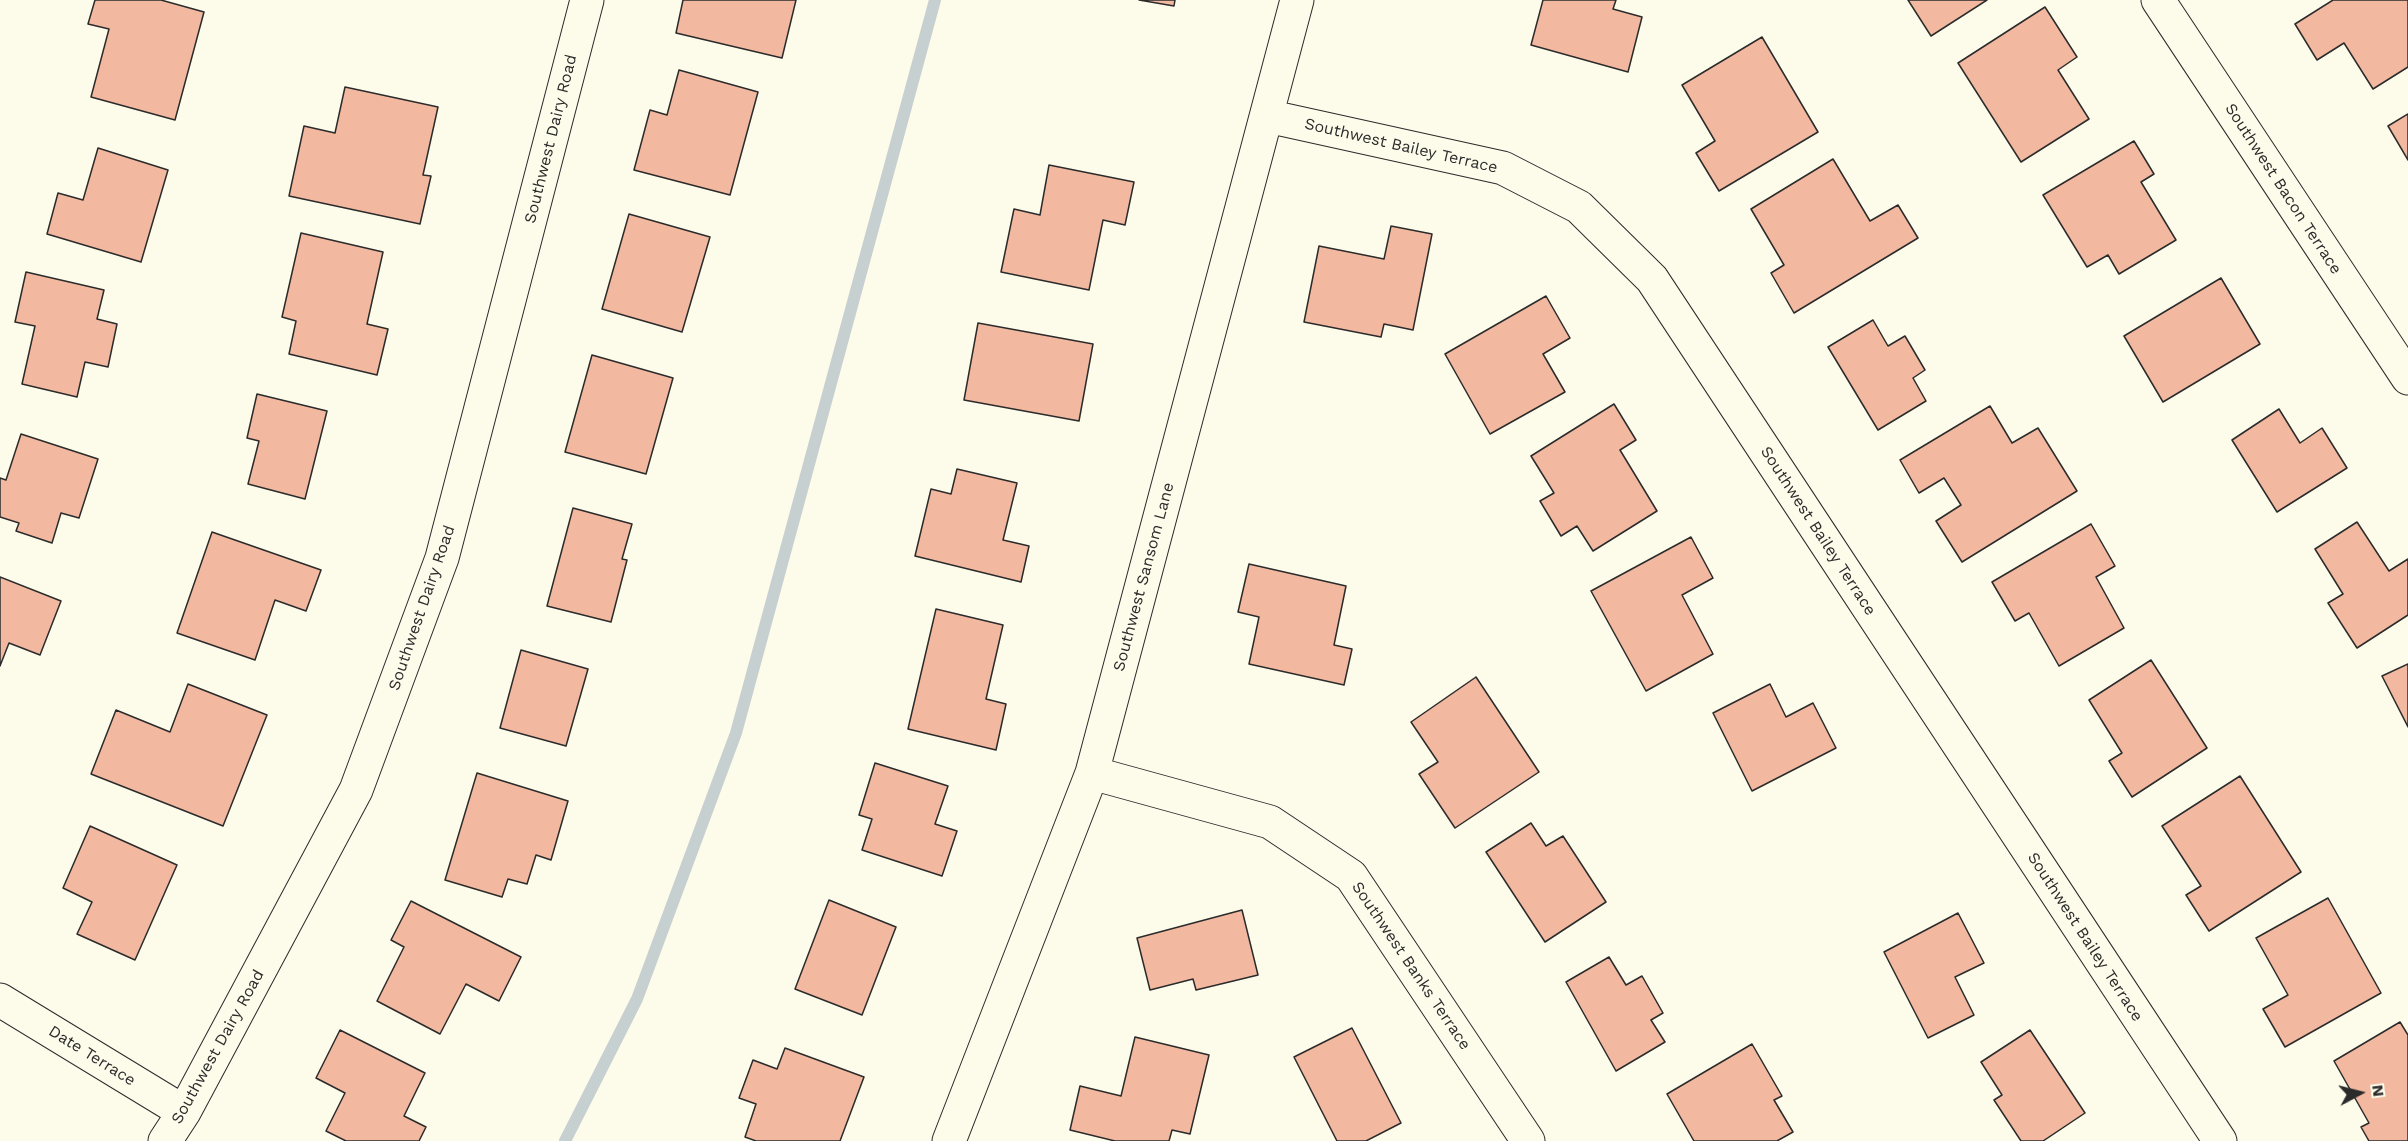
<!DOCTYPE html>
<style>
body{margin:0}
#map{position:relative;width:2408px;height:1141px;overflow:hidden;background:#fdfbea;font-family:"Work Sans",sans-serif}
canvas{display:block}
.north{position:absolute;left:2330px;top:1063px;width:60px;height:60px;-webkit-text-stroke:4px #fdfbea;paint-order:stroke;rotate:83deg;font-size:16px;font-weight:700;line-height:24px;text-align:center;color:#2b2b2b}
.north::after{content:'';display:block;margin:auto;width:21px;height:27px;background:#2b2b2b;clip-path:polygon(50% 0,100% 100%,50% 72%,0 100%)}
</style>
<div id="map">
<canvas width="2408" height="1141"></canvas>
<div class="north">N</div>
</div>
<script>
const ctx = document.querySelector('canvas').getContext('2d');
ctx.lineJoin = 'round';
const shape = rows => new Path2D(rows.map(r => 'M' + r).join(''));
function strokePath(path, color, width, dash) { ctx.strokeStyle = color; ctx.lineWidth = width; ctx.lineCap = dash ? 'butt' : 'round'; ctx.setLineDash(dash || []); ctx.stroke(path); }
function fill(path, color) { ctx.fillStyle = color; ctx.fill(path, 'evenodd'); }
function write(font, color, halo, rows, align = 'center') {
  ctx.font = font + ' "Work Sans",sans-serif'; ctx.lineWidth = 4.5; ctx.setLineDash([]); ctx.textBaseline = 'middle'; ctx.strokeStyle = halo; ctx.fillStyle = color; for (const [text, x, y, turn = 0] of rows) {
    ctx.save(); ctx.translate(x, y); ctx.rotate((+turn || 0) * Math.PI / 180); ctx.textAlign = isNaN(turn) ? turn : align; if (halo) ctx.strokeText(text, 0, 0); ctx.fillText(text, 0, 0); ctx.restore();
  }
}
strokePath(shape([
 [565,1141,637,999,736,733,935,0]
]), '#c7d0d0', 12);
const building = shape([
 [95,0,161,0,204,12,175,120,91,97,109,29,88,24,95,0],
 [683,0,796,0,782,58,676,33,683,0],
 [1139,0,1175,0,1174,6,1139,0],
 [1543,0,1616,0,1613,9,1642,17,1628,72,1531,45,1543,0],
 [1908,0,1987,0,1931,36,1908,0],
 [2333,0,2408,0,2408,67,2373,89,2344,43,2317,60,2295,24,2333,0],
 [2045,7,2077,57,2058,70,2089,119,2021,162,1958,63,2045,7],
 [1762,37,1818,132,1719,191,1696,153,1715,141,1682,85,1762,37],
 [679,70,758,92,730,195,634,170,650,110,667,115,679,70],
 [345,87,438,107,423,175,431,176,420,224,289,196,304,126,335,133,345,87],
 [2408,114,2408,160,2388,126,2408,114],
 [2134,141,2154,174,2141,182,2176,240,2119,274,2108,255,2087,267,2043,195,2134,141],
 [98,148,168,170,141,262,47,234,58,193,83,200,98,148],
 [1833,159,1870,221,1898,205,1918,238,1794,313,1771,273,1784,265,1751,209,1833,159],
 [1049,165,1134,182,1125,225,1103,220,1089,290,1001,272,1014,209,1040,215,1049,165],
 [629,214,710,237,682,332,602,309,629,214],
 [1391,226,1432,234,1413,330,1384,324,1381,337,1304,322,1319,246,1384,259,1391,226],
 [301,233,383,252,367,324,388,329,377,375,289,354,296,321,282,317,301,233],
 [26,272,104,290,97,319,117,324,108,367,85,362,77,397,22,384,35,326,15,322,26,272],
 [2221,278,2260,344,2163,402,2124,336,2221,278],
 [1546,296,1570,338,1543,354,1565,392,1490,434,1445,354,1546,296],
 [1873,320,1888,346,1905,336,1925,370,1913,378,1926,401,1878,430,1828,347,1873,320],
 [978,323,1093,344,1079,421,964,400,978,323],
 [592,355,673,378,646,474,565,452,592,355],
 [257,394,327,411,305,499,248,484,259,441,247,438,257,394],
 [1614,404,1636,440,1620,450,1657,511,1593,551,1577,526,1561,536,1540,501,1554,493,1531,456,1614,404],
 [1990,406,2012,443,2038,428,2077,491,1962,562,1936,521,1961,505,1944,478,1919,493,1900,460,1990,406],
 [2279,409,2300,443,2322,428,2347,468,2277,512,2232,440,2279,409],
 [21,434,98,459,79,518,61,513,52,543,16,531,19,523,0,517,0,478,6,480,21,434],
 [957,469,1017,483,1003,540,1029,546,1021,582,915,556,931,489,951,494,957,469],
 [573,508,632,524,622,559,627,560,611,622,547,606,573,508],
 [2357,522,2389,571,2408,559,2408,615,2357,648,2328,603,2343,594,2315,549,2357,522],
 [2091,524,2115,566,2096,577,2124,628,2059,666,2029,613,2015,621,1992,582,2091,524],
 [212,532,321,570,306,611,275,600,255,660,177,633,212,532],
 [1691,537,1713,578,1682,595,1713,654,1646,691,1591,591,1691,537],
 [1249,564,1346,586,1334,645,1352,649,1344,685,1249,664,1259,617,1238,612,1249,564],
 [0,577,61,601,40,655,9,643,0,666,0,577],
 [936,609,1003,625,986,699,1006,704,996,750,908,729,936,609],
 [521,650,588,669,566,746,500,728,521,650],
 [2151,660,2207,748,2132,797,2109,761,2122,753,2089,700,2151,660],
 [2408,664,2408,727,2382,676,2408,664],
 [1476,677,1539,772,1455,828,1419,774,1438,762,1411,722,1476,677],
 [188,684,267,715,223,826,91,774,116,710,170,732,188,684],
 [1770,684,1786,717,1813,703,1836,748,1752,791,1713,713,1770,684],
 [875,763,948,786,935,824,957,831,942,876,862,850,872,819,859,815,875,763],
 [477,773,568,801,551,860,536,855,527,884,508,879,502,897,445,880,477,773],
 [2240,776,2301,872,2209,931,2186,895,2201,886,2162,826,2240,776],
 [1531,823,1546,846,1563,836,1606,902,1545,942,1486,852,1531,823],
 [90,826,177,865,135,960,77,934,92,902,63,888,90,826],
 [2328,898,2381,993,2285,1047,2263,1009,2288,995,2256,938,2328,898],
 [829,900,896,927,862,1015,795,989,829,900],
 [411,901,521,957,499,1001,466,984,440,1034,377,1001,404,947,391,940,411,901],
 [1242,910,1258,975,1196,990,1193,979,1150,990,1137,938,1242,910],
 [1958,913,1984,963,1955,977,1974,1015,1928,1038,1884,952,1958,913],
 [1609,957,1626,985,1642,976,1663,1013,1651,1020,1665,1042,1616,1071,1566,982,1609,957],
 [2400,1022,2408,1035,2408,1141,2369,1141,2361,1127,2369,1123,2334,1061,2400,1022],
 [1352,1028,1401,1123,1366,1141,1337,1141,1294,1057,1352,1028],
 [340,1030,425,1073,404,1116,426,1127,419,1141,346,1141,326,1131,345,1093,316,1078,340,1030],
 [2030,1030,2085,1113,2043,1141,2021,1141,1994,1100,2002,1095,1981,1062,2030,1030],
 [1135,1037,1209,1055,1190,1134,1172,1130,1169,1141,1115,1141,1070,1130,1080,1086,1121,1096,1135,1037],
 [1752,1044,1782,1096,1774,1100,1793,1132,1777,1141,1694,1141,1667,1094,1752,1044],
 [785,1048,864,1077,840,1141,756,1141,745,1137,756,1104,739,1098,753,1060,777,1069,785,1048]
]);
fill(building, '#f2b8a0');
strokePath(building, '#2b2b2b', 1.5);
const minor = shape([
 [2158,0,2408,378],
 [1267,116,1503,168,1579,207,1652,279,2220,1141],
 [1092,773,1270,822,1351,876,1528,1141],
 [0,1000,184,1112],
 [165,1141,184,1112,356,790,442,558,587,0],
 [949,1141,1092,773,1297,0]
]);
strokePath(minor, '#2b2b2b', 35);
strokePath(minor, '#fdfbea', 33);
write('16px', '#2b2b2b', '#fdfbea', [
 ["Southwest Dairy Road",551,139,-76],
 ["Southwest Bailey Terrace",1401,146,13],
 ["Southwest Bacon Terrace",2283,189,57],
 ["Southwest Bailey Terrace",1818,531,57],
 ["Southwest Sansom Lane",1144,577,-75],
 ["Southwest Dairy Road",422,608,-71],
 ["Southwest Bailey Terrace",2085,937,57],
 ["Southwest Banks Terrace",1411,966,56],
 ["Southwest Dairy Road",218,1047,-61],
 ["Date Terrace",92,1056,32]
]);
</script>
